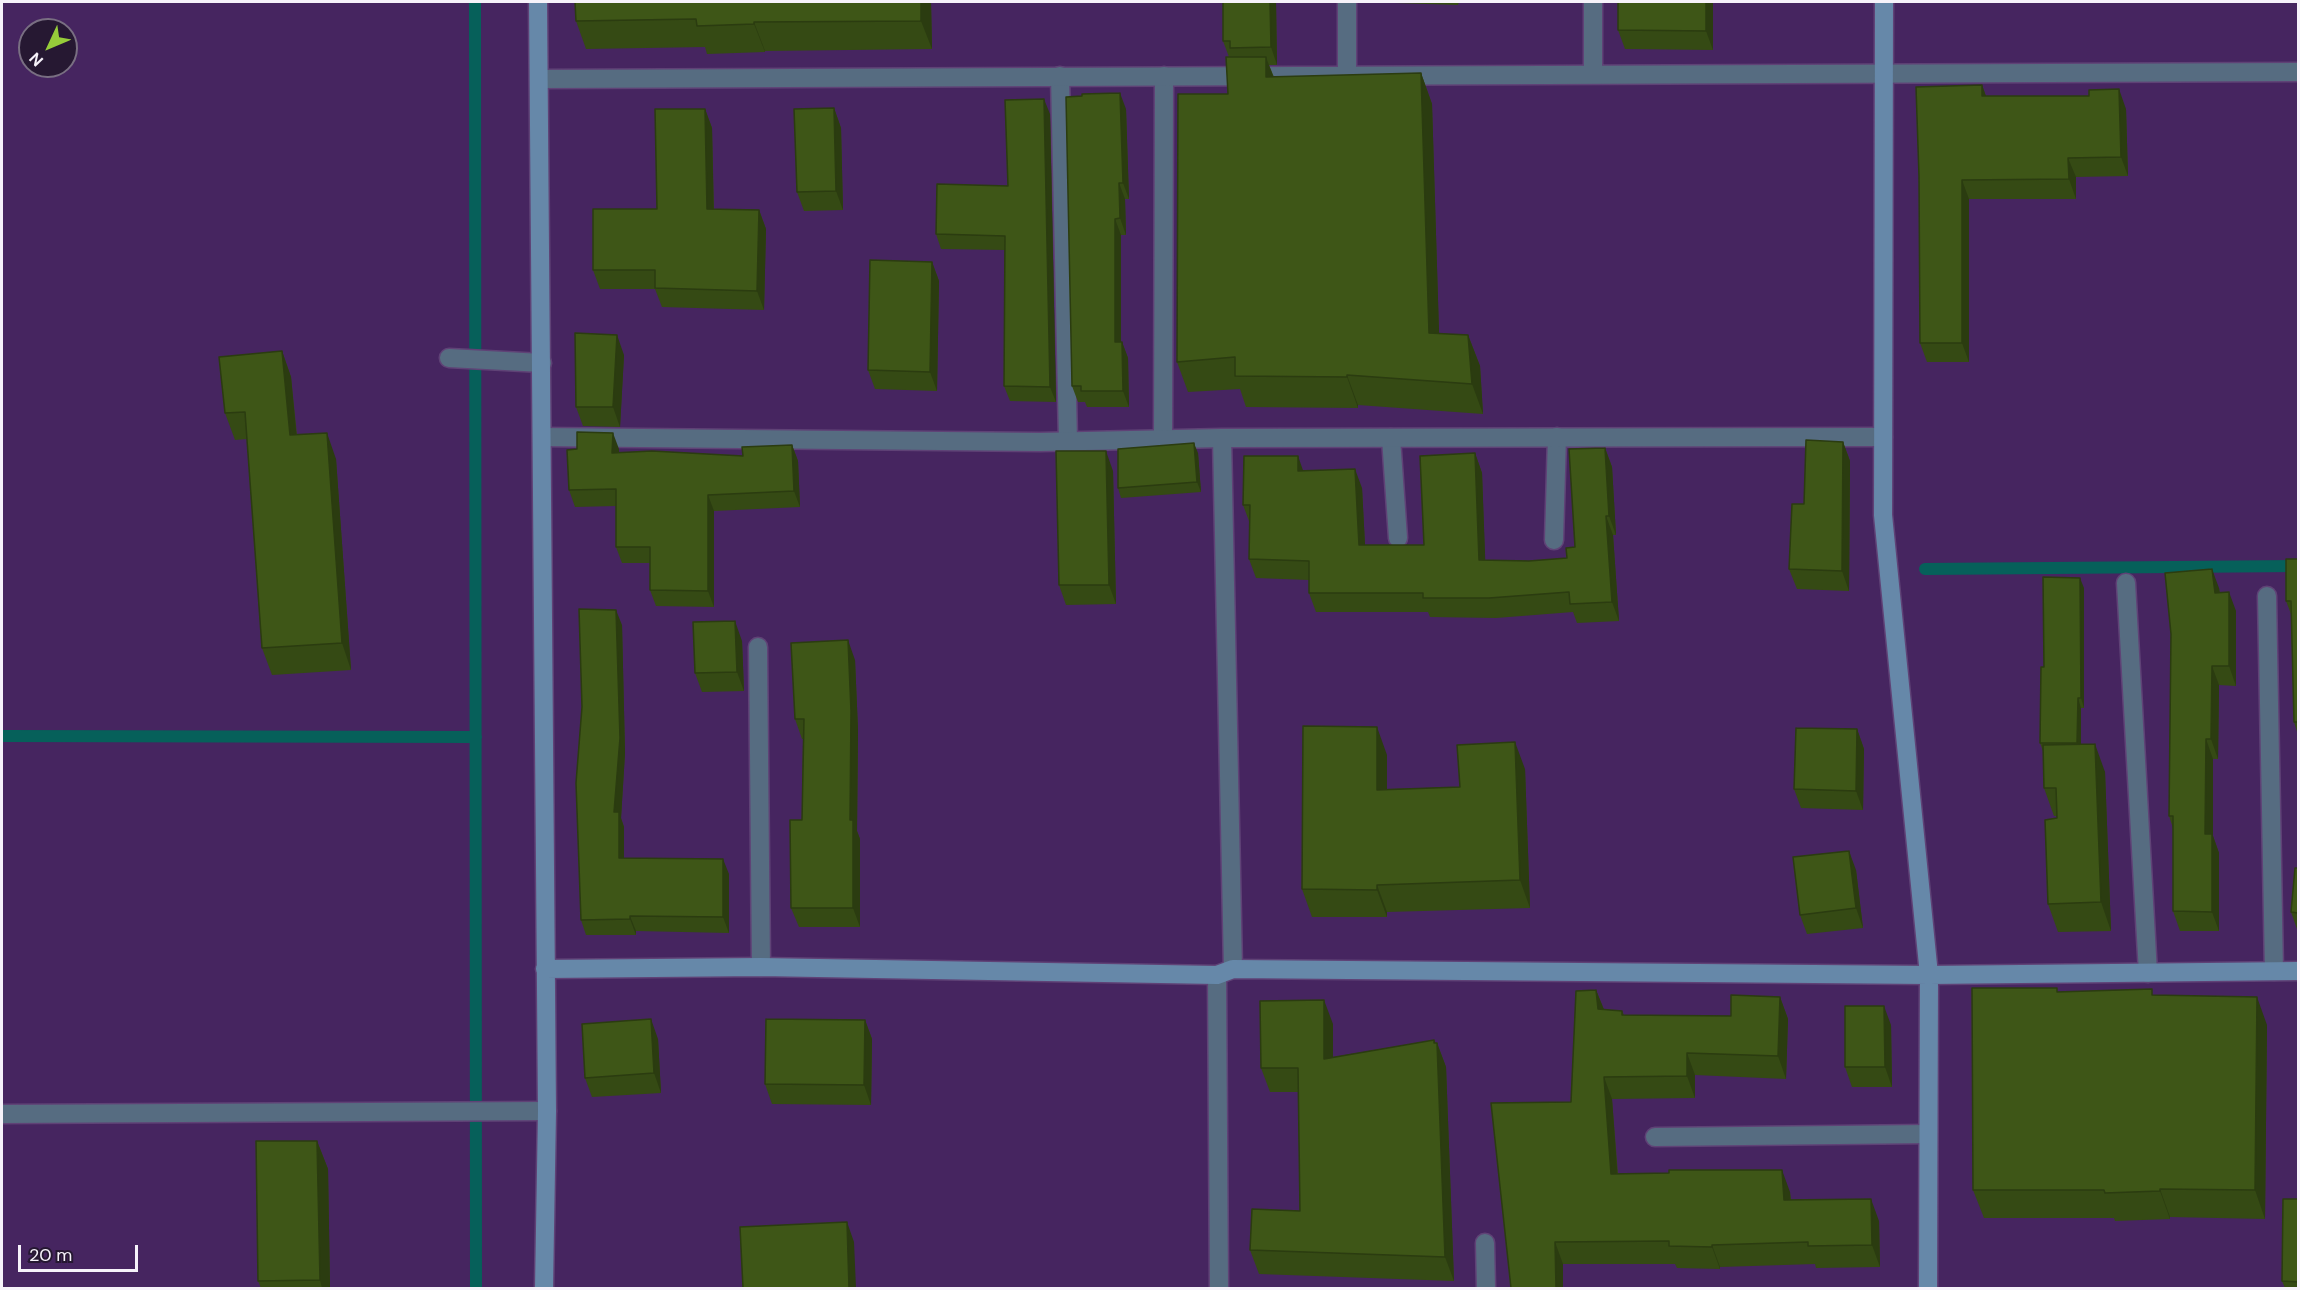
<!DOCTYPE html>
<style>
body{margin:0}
#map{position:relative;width:2300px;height:1290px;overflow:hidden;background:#462560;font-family:"DM Sans",sans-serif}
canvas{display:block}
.frame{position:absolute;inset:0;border:3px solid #f6f2fa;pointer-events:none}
.north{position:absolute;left:18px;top:18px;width:60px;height:60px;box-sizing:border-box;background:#261832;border:2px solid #796f82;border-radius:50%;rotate:226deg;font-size:16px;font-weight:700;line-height:24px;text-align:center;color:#f6f2fa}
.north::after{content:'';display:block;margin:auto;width:21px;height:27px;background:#96cc3a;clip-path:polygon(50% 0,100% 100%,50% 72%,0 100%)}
.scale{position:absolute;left:18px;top:1245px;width:120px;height:27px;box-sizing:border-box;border:3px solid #f6f2fa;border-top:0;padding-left:8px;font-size:18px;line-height:21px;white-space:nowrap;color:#f6f2fa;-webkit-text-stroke:4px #261832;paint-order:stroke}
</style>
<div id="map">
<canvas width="2300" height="1290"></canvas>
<div class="frame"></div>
<div class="north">N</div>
<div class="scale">20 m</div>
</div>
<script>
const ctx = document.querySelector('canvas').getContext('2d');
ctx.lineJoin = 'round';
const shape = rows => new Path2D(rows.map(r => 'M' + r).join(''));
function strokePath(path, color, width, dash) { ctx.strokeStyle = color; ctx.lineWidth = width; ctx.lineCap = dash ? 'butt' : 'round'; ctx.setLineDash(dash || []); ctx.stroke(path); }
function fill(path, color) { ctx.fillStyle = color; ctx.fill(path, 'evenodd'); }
strokePath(shape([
 [475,2,476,1288],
 [1925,569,2298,566],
 [2,736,476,737]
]), '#06605a', 12);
const lane = shape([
 [1060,76,1068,441],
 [1391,438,1398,538],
 [1163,439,1164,76],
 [1554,540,1557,437],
 [2126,583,2148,973],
 [758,647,761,967],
 [1655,1137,1928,1134],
 [1485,1243,1486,1288]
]);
const street = shape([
 [1347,2,1347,75],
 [1593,2,1593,73],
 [539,79,2298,72],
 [449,358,542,363],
 [542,437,1040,442,1222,438,1883,437],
 [1222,438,1233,969],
 [2267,596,2274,971],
 [1217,975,1219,1288],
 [2,1114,547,1111]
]);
const secondary = shape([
 [538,2,547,1111,544,1288],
 [1884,2,1883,515,1929,975,1928,1288],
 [545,969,761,967,1217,975,1233,969,1929,975,2298,971]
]);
strokePath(lane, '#5f4276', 21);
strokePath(street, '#5f4276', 21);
strokePath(secondary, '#5f4276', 21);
strokePath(lane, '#566c81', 18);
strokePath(street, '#566c81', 18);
strokePath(secondary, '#6688a9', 18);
fill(shape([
 [575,2,931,2,932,49,765,51,765,52,707,54,705,47,586,49,576,21],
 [1223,2,1276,2,1277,65,1269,65,1274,77,1421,73,1432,104,1439,334,1468,335,1480,366,1483,414,1358,405,1358,408,1246,407,1240,389,1188,392,1177,362,1228,94,1229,57,1223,41],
 [1395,2,1459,2,1458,5,1395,3],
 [1713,2,1713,50,1625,49,1618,30],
 [1982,85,1986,96,2126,109,2128,176,2076,177,2076,199,1969,199,1969,362,1927,362,1920,343],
 [834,108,841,128,843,210,804,211,797,192],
 [705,109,712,128,714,209,759,210,766,229,764,310,662,307,655,289,600,289,593,270,657,209],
 [1126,109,1129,199,1125,199,1126,235,1121,235,1121,342,1122,342,1128,358,1129,407,1087,407,1085,402,1078,402,1072,386],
 [1050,114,1056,402,1010,401,1004,386,1005,250,941,249,936,234,1008,186],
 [932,262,939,281,937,391,875,389,868,370],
 [282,351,291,377,297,435,336,459,351,670,272,675,262,648,247,439,235,440,225,413],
 [624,355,620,427,583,426,576,407],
 [1843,442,1850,461,1849,591,1797,589,1789,569],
 [792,445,798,461,800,507,714,511,714,607,656,606,650,590,650,563,622,563,616,547,616,506,575,507,569,490,577,449,619,449,619,452,743,456],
 [1605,448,1612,467,1616,535,1613,535,1619,621,1577,623,1573,612,1496,618,1430,617,1428,612,1316,612,1309,593,1309,580,1256,578,1249,559,1249,521,1243,505,1304,471,1362,488,1365,545,1424,545,1475,453,1482,473,1485,560,1529,561,1567,558,1575,547],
 [1198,453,1201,492,1121,498,1118,488],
 [1113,471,1116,604,1066,605,1059,585],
 [2298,559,2298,735,2294,722,2291,614,2286,601],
 [2084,588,2084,708,2081,708,2081,744,2105,772,2111,931,2058,932,2048,904,2057,818,2057,816,2054,816,2044,788,2043,751,2040,743,2044,667],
 [2219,588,2220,593,2236,611,2236,686,2219,685,2218,759,2213,759,2213,836,2219,853,2219,931,2180,931,2173,911,2173,828,2169,816],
 [622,625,625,753,621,818,624,827,624,858,729,874,729,933,636,931,636,935,586,935,581,920],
 [742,641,744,691,702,692,695,673],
 [855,660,858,730,857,831,860,839,860,927,799,927,791,908,802,820,803,739,802,739,795,719],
 [1857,729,1864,749,1863,810,1801,808,1794,789],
 [1387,755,1387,789,1460,787,1525,769,1530,908,1387,912,1387,917,1312,917,1302,889],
 [2298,868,2298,932,2291,912],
 [1856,870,1863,928,1807,934,1800,915],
 [1596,990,1604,1010,1622,1011,1624,1015,1731,1016,1780,997,1788,1019,1786,1079,1695,1075,1695,1098,1612,1099,1618,1174,1790,1192,1791,1200,1879,1221,1880,1267,1816,1268,1815,1264,1720,1267,1720,1269,1677,1268,1675,1264,1563,1264,1511,1288,1571,1102],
 [2058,992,2154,995,2267,1025,2265,1219,2170,1217,2170,1219,2115,1221,2114,1218,1984,1218,1973,1190],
 [865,1020,872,1039,871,1105,772,1104,765,1084],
 [1333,1024,1333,1057,1434,1040,1435,1043,1437,1043,1446,1067,1454,1281,1259,1274,1250,1250,1300,1211,1298,1092,1270,1092,1261,1068],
 [1891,1025,1892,1087,1852,1087,1845,1067],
 [658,1039,661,1093,592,1097,585,1078],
 [317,1141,328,1169,330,1288,261,1288,258,1281],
 [2298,1199,2298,1288,2285,1288,2282,1281]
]), '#354a14');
fill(shape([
 [921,2,931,2,932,49,921,21],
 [1270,2,1276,2,1277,65,1271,47],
 [1706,2,1713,2,1713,50,1706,31],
 [754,22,765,51,765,52,754,24],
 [1266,57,1277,87,1266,77],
 [1421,73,1432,104,1440,364,1429,333],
 [1982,85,1989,105,1982,96],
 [2119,89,2126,109,2128,176,2121,157],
 [1120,93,1126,109,1129,199,1123,183],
 [1044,99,1050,114,1056,402,1050,387],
 [834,108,841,128,843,210,836,191],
 [705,109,712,128,714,228,707,209],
 [2068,158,2076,177,2076,199,2069,179],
 [1962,180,1969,199,1969,362,1962,343],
 [1119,183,1125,199,1126,235,1120,218],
 [759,210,766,229,764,310,757,291],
 [1115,219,1121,235,1121,358,1115,342],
 [932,262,939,281,937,391,930,372],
 [617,335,624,355,620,427,613,407],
 [1468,335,1480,366,1483,414,1472,384],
 [1122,342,1128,358,1129,407,1123,391],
 [282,351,291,377,299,462,290,435],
 [1347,375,1358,405,1358,408,1347,377],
 [327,433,336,459,351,670,342,643],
 [613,433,619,449,618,469,612,453],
 [1843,442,1850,461,1849,591,1842,571],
 [1194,443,1198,453,1201,492,1197,482],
 [792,445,798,461,800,507,794,491],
 [1605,448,1612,467,1616,535,1609,516],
 [1106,451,1113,471,1116,604,1109,585],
 [1475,453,1482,473,1486,580,1479,560],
 [1298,456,1305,476,1298,471],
 [1355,469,1362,488,1366,564,1359,545],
 [708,495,714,511,714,607,708,591],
 [1606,516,1613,535,1619,621,1612,602],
 [2212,569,2219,588,2222,613,2215,593],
 [2080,578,2084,588,2084,708,2081,698],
 [2229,592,2236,611,2236,686,2229,666],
 [616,610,622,625,625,753,621,818,624,827,624,874,619,858,614,812],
 [735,621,742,641,744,691,737,672],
 [848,640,855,660,858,730,857,831,860,839,860,927,853,908,850,820],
 [2212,666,2219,685,2218,759,2211,739],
 [2078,698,2081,708,2081,753,2077,743],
 [1377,727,1387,755,1387,817,1377,790],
 [1857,729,1864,749,1863,810,1856,791],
 [2206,739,2213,759,2213,836,2219,853,2219,931,2212,912,2205,834],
 [1515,742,1525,769,1530,908,1520,880],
 [2095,744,2105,772,2111,931,2101,902],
 [1849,851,1856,870,1863,928,1856,908],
 [723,859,729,874,729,933,723,917],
 [1377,885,1387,912,1387,917,1377,890],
 [630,916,636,931,636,935,630,919],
 [1596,990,1605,1012,1598,1009],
 [1780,997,1788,1019,1786,1079,1778,1056],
 [2257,997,2267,1025,2265,1219,2255,1190],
 [1324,1000,1333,1024,1333,1083,1324,1059],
 [1884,1006,1891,1025,1892,1087,1885,1067],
 [651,1019,658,1039,661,1093,654,1073],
 [865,1020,872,1039,871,1105,864,1085],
 [1434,1040,1438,1049,1437,1043,1446,1067,1454,1281,1445,1257],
 [1687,1053,1695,1075,1695,1098,1687,1076],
 [1604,1077,1612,1099,1619,1196,1611,1174],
 [317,1141,328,1169,330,1288,322,1288,320,1280],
 [1782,1170,1790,1192,1792,1222,1784,1200],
 [2160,1189,2170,1217,2170,1219,2160,1191],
 [1871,1199,1879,1221,1880,1267,1872,1245],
 [847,1222,854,1242,856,1288,849,1288],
 [1555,1242,1563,1264,1563,1288,1556,1288],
 [1712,1245,1720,1267,1720,1269,1712,1247]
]), '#2b3c10');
const building = shape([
 [575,2,921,2,921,21,754,22,754,24,697,26,696,19,576,21,575,2],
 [1223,2,1270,2,1271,47,1230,48,1230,41,1223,41,1223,2],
 [1618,2,1706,2,1706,31,1618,30,1618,2],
 [1226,57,1266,57,1266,77,1421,73,1429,333,1468,335,1472,384,1347,375,1347,377,1235,376,1235,357,1177,362,1178,94,1228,94,1226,57],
 [1982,85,1982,96,2089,96,2089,90,2119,89,2121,157,2068,158,2069,179,1962,180,1962,343,1920,343,1919,176,1916,87,1982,85],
 [1120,93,1123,183,1119,183,1120,218,1115,219,1115,342,1122,342,1123,391,1081,391,1081,386,1072,386,1066,97,1082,96,1082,94,1120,93],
 [1044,99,1050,387,1004,386,1005,236,936,234,937,184,1008,186,1005,100,1044,99],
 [834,108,836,191,797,192,794,109,834,108],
 [655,109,705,109,707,209,759,210,757,291,655,288,655,270,593,270,593,209,657,209,655,109],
 [870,260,932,262,930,372,868,370,870,260],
 [575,333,617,335,613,407,576,407,575,333],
 [282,351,290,435,327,433,342,643,262,648,245,412,225,413,219,357,282,351],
 [577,432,613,433,612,453,652,451,743,456,742,447,792,445,794,491,708,495,708,591,650,590,650,547,616,547,616,489,569,490,567,450,577,449,577,432],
 [1806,440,1843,442,1842,571,1789,569,1792,504,1804,504,1806,440],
 [1194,443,1197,482,1118,488,1118,449,1194,443],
 [1605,448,1609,516,1606,516,1612,602,1570,604,1569,592,1489,598,1423,598,1423,593,1309,593,1309,561,1249,559,1250,505,1243,505,1244,456,1298,456,1298,471,1355,469,1359,545,1424,545,1420,456,1475,453,1479,560,1529,561,1567,558,1566,548,1575,547,1569,449,1605,448],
 [1056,451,1106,451,1109,585,1059,585,1056,451],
 [2286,559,2298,559,2298,722,2294,722,2291,601,2286,601,2286,559],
 [2212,569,2215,593,2229,592,2229,666,2212,666,2211,739,2206,739,2205,834,2212,834,2212,912,2173,911,2173,816,2169,816,2171,634,2165,573,2212,569],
 [2043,577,2080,578,2081,698,2078,698,2077,743,2040,743,2041,667,2044,667,2043,577],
 [579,609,616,610,620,738,614,812,619,812,619,858,723,859,723,917,630,916,630,919,581,920,576,783,582,707,579,609],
 [735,621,737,672,695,673,693,622,735,621],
 [848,640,851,711,850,820,853,820,853,908,791,908,790,820,802,820,804,719,795,719,791,643,848,640],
 [1303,726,1377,727,1377,790,1460,787,1457,745,1515,742,1520,880,1377,885,1377,890,1302,889,1303,726],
 [1796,728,1857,729,1856,791,1794,789,1796,728],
 [2095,744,2101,902,2048,904,2045,820,2057,818,2056,788,2044,788,2043,745,2095,744],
 [1849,851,1856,908,1800,915,1793,857,1849,851],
 [2295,868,2298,868,2298,913,2291,912,2295,868],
 [1972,988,2057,988,2057,992,2152,989,2152,995,2257,997,2255,1190,2160,1189,2160,1191,2105,1193,2104,1190,1973,1190,1972,988],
 [1596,990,1598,1009,1622,1011,1622,1015,1731,1016,1731,995,1780,997,1778,1056,1687,1053,1687,1076,1604,1077,1611,1174,1669,1173,1669,1170,1782,1170,1784,1200,1871,1199,1872,1245,1808,1246,1808,1242,1712,1245,1712,1247,1669,1246,1669,1241,1555,1242,1556,1288,1507,1288,1511,1288,1491,1103,1571,1102,1576,991,1596,990],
 [1324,1000,1324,1059,1434,1040,1434,1043,1437,1043,1445,1257,1250,1250,1252,1209,1300,1211,1298,1068,1261,1068,1260,1001,1324,1000],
 [1845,1006,1884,1006,1885,1067,1845,1067,1845,1006],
 [651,1019,654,1073,585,1078,582,1024,651,1019],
 [766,1019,865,1020,864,1085,765,1084,766,1019],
 [256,1141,317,1141,320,1280,258,1281,256,1141],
 [2283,1199,2298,1199,2298,1282,2282,1281,2283,1199],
 [847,1222,849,1288,743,1288,740,1227,847,1222]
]);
fill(building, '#3e5617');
strokePath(building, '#2b3c10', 1.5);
</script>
